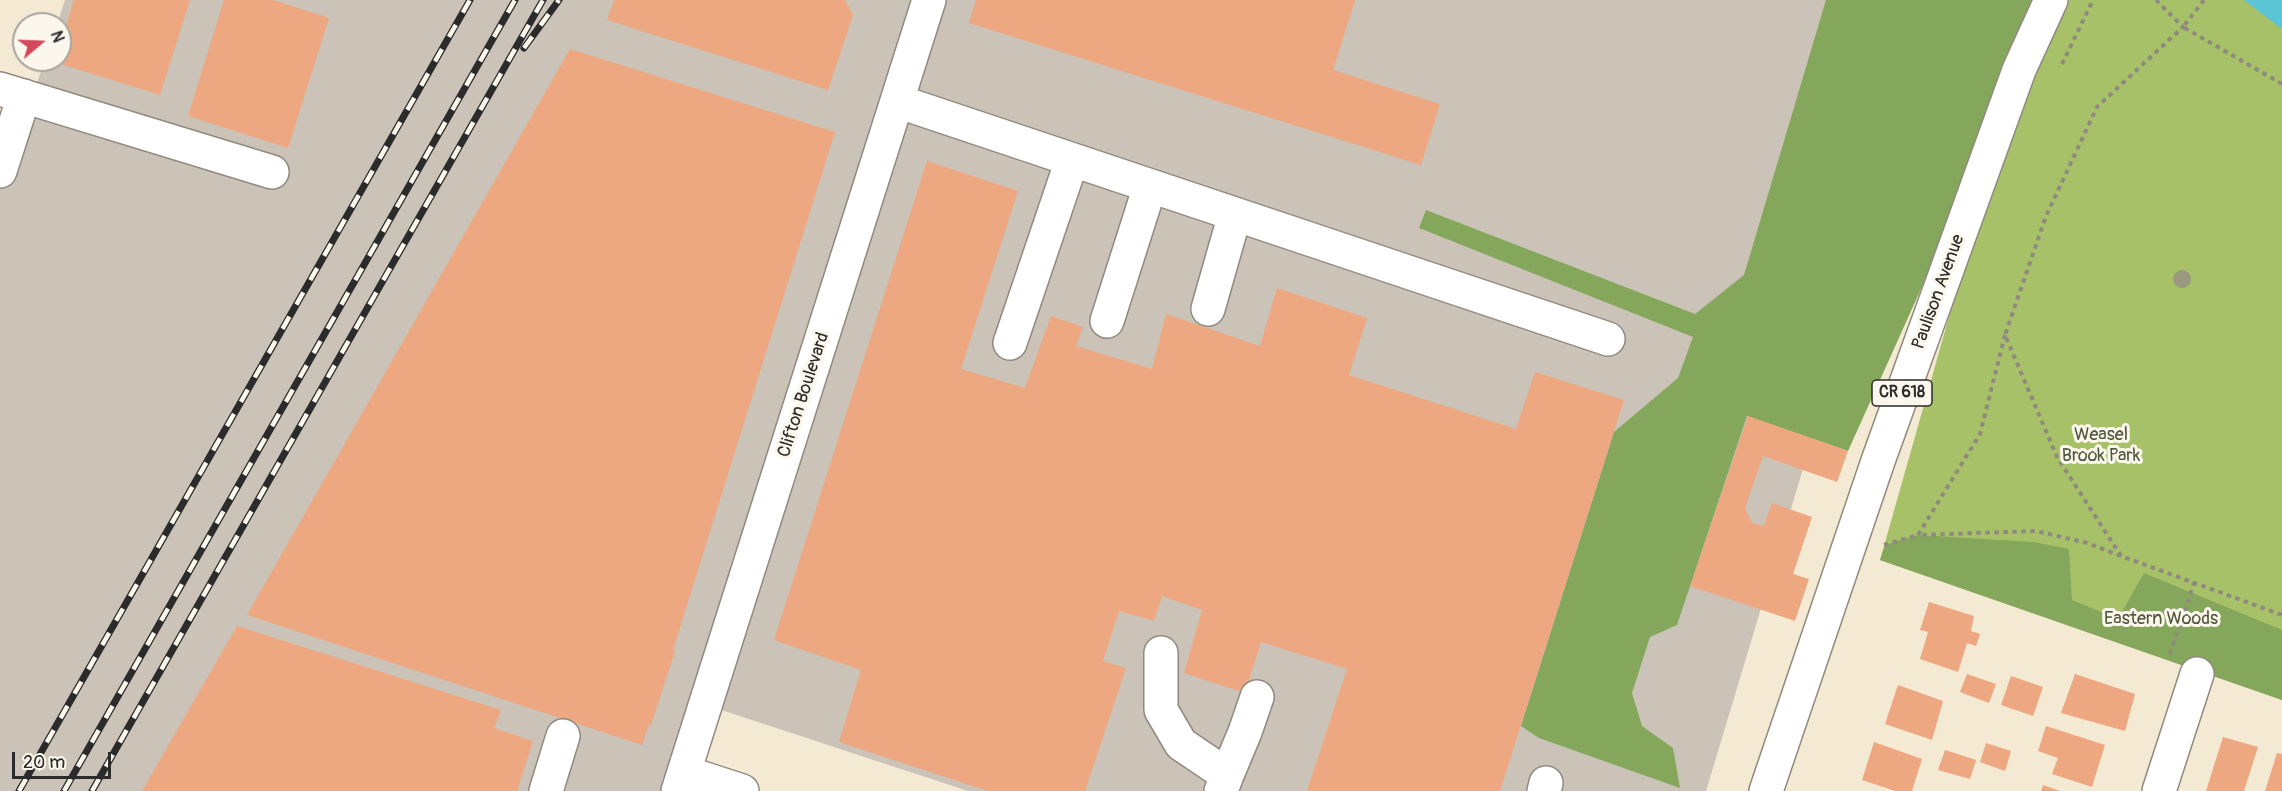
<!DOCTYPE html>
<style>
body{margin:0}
#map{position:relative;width:2282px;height:791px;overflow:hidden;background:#f4e9d2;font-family:Pangolin,sans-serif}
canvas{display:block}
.north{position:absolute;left:12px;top:12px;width:60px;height:60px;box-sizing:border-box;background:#fbf7ec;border:2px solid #a8a59f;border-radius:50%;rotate:71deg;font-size:16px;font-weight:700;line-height:24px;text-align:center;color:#2b2b2b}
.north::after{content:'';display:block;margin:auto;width:21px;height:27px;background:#d1495b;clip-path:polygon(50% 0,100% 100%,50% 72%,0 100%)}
.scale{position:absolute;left:12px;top:752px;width:99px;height:27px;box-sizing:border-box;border:3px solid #2b2b2b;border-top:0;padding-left:8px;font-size:18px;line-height:21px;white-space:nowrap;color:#2b2b2b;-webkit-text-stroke:4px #fbf7ec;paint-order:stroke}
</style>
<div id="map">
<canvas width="2282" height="791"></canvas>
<div class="north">N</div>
<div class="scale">20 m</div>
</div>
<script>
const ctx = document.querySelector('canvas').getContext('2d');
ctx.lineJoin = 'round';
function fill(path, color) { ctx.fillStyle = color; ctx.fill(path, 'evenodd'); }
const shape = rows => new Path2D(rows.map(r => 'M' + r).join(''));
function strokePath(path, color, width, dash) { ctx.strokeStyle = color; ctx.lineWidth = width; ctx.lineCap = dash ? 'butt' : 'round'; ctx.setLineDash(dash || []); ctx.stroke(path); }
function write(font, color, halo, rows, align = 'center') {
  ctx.font = font + ' Pangolin,sans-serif'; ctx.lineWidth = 6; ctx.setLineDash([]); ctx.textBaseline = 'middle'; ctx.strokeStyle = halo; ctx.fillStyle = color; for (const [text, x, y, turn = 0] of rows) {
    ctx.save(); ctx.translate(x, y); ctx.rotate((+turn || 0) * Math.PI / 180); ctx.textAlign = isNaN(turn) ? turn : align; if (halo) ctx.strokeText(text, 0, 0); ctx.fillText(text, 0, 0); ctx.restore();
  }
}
fill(shape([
 [65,0,1967,0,1812,439,1706,791,968,791,697,702,670,791,0,791,0,123,21,129,45,60,60,60,60,24,57,24]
]), '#cbc3b8');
fill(shape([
 [2051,0,2282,0,2282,700,1880,560,2019,70]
]), '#a7c168');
fill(shape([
 [1826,0,2051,0,1848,451,1747,416,1677,625,1650,637,1632,693,1642,726,1673,748,1680,788,1539,738,1521,726,1614,432,1678,378,1693,337,1419,228,1426,210,1695,314,1744,275],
 [1918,535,2033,542,2069,549,2072,600,2118,619,2144,573,2282,630,2282,700,1880,560,1885,545]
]), '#85a75c');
fill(shape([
 [2244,0,2282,0,2282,29]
]), '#5bc5d6');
fill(shape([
 [74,0,190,0,160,95,51,61,60,60,60,46],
 [224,0,273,0,329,18,288,148,188,116],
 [614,0,845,0,853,15,828,90,607,20],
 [976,0,1355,0,1333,70,1440,104,1421,165,969,23],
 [570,49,835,132,673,650,675,651,651,725,649,724,642,745,247,615],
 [927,161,1018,191,961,369,1025,388,1051,316,1083,327,1076,346,1152,369,1166,314,1260,346,1277,288,1367,318,1349,375,1516,429,1535,372,1624,400,1500,791,1307,791,1347,669,1261,642,1245,693,1184,673,1202,610,1162,596,1154,621,1119,611,1103,661,1126,668,1085,791,988,791,839,742,861,670,774,640],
 [1748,416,1848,451,1837,482,1763,456,1745,508,1752,523,1764,526,1772,503,1812,517,1793,574,1809,579,1795,621,1690,586],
 [1929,602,1974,616,1971,631,1980,634,1976,646,1967,643,1958,672,1920,659,1928,632,1920,630],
 [237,626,501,710,494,728,533,741,517,791,142,791],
 [1967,674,1996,684,1989,703,1960,692],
 [2075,674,2135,694,2125,731,2061,713],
 [2011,676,2043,687,2033,716,2001,705],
 [1898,685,1943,701,1932,740,1885,724],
 [2046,726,2105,745,2092,787,2052,774,2058,758,2038,751],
 [2223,737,2258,747,2244,791,2206,791],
 [1874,742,1922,759,1912,791,1895,791,1862,780],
 [1986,743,2011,751,2005,771,1980,762],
 [1945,750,1976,760,1970,779,1938,770],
 [2277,753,2282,754,2282,791,2265,791],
 [2043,785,2060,791,2041,791]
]), '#eda781');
const minor = shape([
 [0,89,272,172],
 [897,101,1608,339],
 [0,171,24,96],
 [1208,309,1235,214],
 [1107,321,1150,186],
 [1010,343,1072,160],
 [1161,653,1161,710,1181,744,1227,775,1221,791],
 [684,772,742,791],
 [1227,775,1245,732,1257,697],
 [546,791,563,736],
 [678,791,929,0],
 [1544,791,1546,783],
 [2159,791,2197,674]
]);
const major = shape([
 [1766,791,1878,461,2019,70,2051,0]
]);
strokePath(minor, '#908a7e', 36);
strokePath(major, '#908a7e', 36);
strokePath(shape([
 [2156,0,2183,27,2097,107,2046,216,2005,335,2057,457,2121,556,2282,615],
 [2204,0,2183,27,2282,84],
 [2062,64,2093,0],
 [2005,335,1980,434,1918,535,2036,531,2087,543,2121,556],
 [1884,545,1918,535],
 [2170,654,2194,583]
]), '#908a7e', 4, [4.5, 4.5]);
strokePath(minor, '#fff', 33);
strokePath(major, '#fff', 33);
const rail = shape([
 [524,48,559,0],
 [19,791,470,0],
 [64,791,515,0],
 [92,791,543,0]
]);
strokePath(rail, '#2b2b2b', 7);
strokePath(rail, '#fbf7ec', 4.5, [14]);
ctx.fillStyle = '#9a9980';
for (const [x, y] of [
 [2182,279]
]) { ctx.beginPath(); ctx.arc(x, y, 9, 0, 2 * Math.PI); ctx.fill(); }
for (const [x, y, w] of [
 [1902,393,60]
]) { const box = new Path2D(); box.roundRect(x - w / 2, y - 13, w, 26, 4.5); ctx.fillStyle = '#fbf7ec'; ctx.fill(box); strokePath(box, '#2b2b2b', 1.5); }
write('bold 16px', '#2b2b2b', null, [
 ["CR 618",1902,393]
]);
write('18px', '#2b2b2b', '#fbf7ec', [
 ["Paulison Avenue",1939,292,-70],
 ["Clifton Boulevard",804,395,-72]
]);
write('18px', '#50583d', '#fbf7ec', [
 ["Weasel",2101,435],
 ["Brook Park",2101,456],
 ["Eastern Woods",2161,619]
]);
</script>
